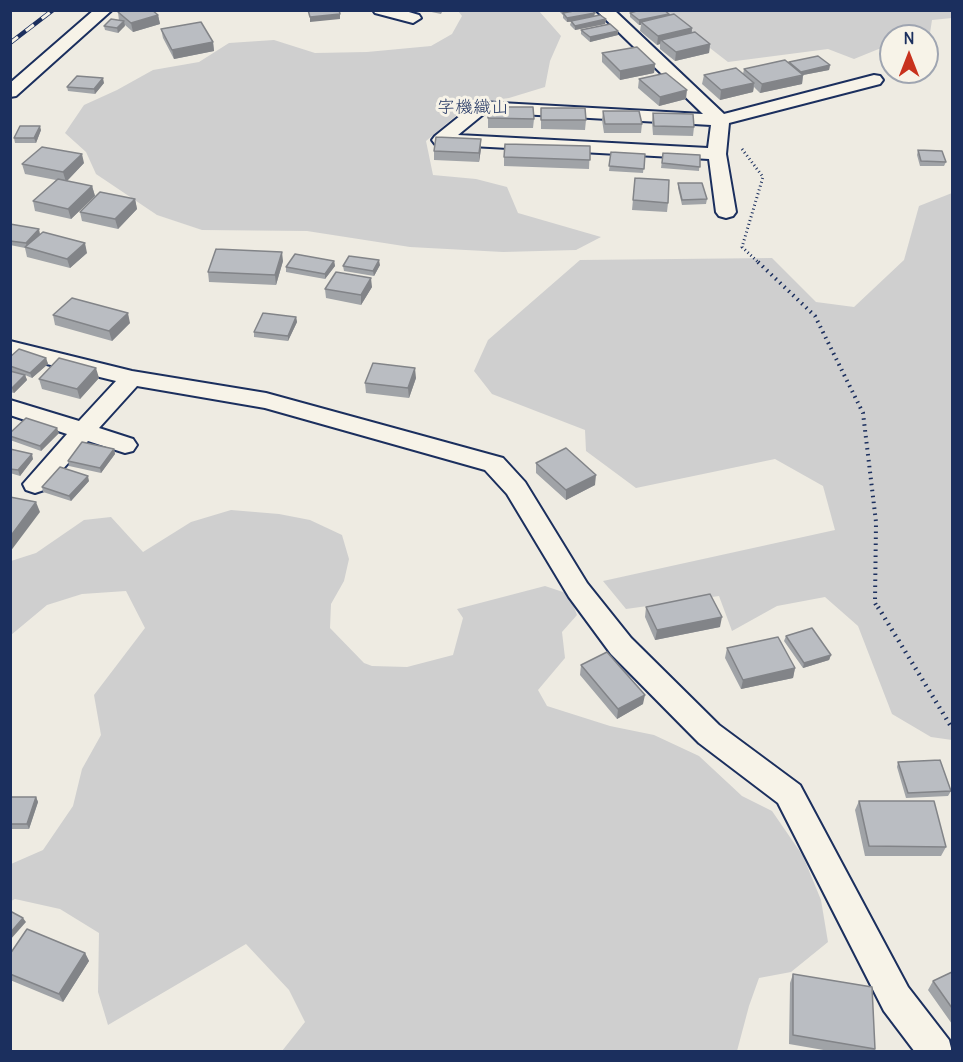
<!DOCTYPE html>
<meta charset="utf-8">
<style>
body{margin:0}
#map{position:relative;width:963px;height:1062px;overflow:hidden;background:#eeebe2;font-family:Delius,sans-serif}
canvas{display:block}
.frame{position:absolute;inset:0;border:12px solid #1b2f5e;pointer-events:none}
.north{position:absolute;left:879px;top:24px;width:60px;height:60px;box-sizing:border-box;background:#f7f3e8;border:2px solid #9fa5b1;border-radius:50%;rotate:0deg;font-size:16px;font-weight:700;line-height:24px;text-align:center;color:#1b2f5e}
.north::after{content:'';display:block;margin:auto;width:21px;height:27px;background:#c8321e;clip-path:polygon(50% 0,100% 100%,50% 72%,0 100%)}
</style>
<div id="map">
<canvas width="963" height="1062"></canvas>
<div class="frame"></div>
<div class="north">N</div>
</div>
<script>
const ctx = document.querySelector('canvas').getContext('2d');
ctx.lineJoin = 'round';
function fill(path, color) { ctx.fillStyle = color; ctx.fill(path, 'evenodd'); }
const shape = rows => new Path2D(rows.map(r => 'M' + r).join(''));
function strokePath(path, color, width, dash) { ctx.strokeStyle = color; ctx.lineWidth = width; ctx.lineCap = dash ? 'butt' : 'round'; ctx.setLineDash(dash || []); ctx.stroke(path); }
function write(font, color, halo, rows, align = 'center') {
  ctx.font = font + ' Delius,"Klee One",sans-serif'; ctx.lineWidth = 6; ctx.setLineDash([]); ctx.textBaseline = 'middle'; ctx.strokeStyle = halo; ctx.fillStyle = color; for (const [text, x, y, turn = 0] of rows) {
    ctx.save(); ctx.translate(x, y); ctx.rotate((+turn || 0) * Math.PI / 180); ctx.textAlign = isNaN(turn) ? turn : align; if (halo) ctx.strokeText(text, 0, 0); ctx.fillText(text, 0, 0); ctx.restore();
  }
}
fill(shape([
 [952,10,952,18,932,20,930,33,920,36,891,36,891,44,854,59,828,49,728,62,662,11],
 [458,11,539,11,561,36,550,61,545,87,509,98,471,103,426,141,433,175,476,179,507,187,518,213,601,237,576,250,503,252,410,247,307,231,202,230,157,215,96,174,86,152,65,133,84,105,117,90,153,70,199,62,229,43,274,40,315,53,367,52,431,46,452,34,462,16],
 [952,193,952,740,931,737,892,714,858,626,825,597,777,606,732,631,719,596,626,609,603,581,835,530,823,486,775,459,636,488,586,451,585,430,492,394,474,371,488,340,580,260,772,258,816,302,854,307,904,260,919,206],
 [231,510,279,514,310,520,342,535,349,559,344,581,331,604,330,628,364,663,372,666,407,667,453,655,463,618,457,609,545,586,569,594,577,615,562,632,565,658,538,690,547,706,610,726,654,735,699,756,742,796,772,811,803,856,821,900,828,942,791,972,759,978,749,1006,737,1051,282,1051,305,1022,289,990,246,944,108,1025,98,992,99,933,60,909,15,899,11,901,11,864,43,850,73,806,82,769,101,735,94,695,145,628,126,591,82,594,47,605,11,635,11,561,36,553,84,520,111,517,143,552,191,522]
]), '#cfcfcf');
const street = shape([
 [94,10,112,10,16,96,10,97,10,83,94,10],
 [373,10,402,10,419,15,421,18,413,23,375,13,373,10],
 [596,10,614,10,724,114,874,75,880,76,883,80,880,84,729,123,726,154,736,212,733,216,726,218,719,216,716,212,709,159,435,144,432,140,435,136,476,103,482,102,703,114,596,10],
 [486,112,711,125,708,148,458,135,486,112],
 [10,341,132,371,266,393,503,458,525,482,587,583,631,638,719,725,800,785,908,987,949,1040,952,1052,915,1052,884,1011,778,803,699,743,611,654,569,597,507,494,485,470,265,408,137,386,99,428,133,439,137,445,133,451,125,453,88,441,44,490,35,493,26,490,23,484,67,434,10,415,10,400,79,421,116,381,10,355,10,341]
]);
strokePath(street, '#1b2f5e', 4);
strokePath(shape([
 [742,149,763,177,742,247,759,263]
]), '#1b2f5e', 3, [1, 3]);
strokePath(shape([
 [758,262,815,316,863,413,876,522,875,603,878,609]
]), '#1b2f5e', 4, [1.5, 4.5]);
strokePath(shape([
 [878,607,952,728]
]), '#1b2f5e', 4.5, [1.5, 5]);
fill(street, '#f7f3e8');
const rail = shape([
 [10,43,53,10]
]);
strokePath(rail, '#1b2f5e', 4.5);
strokePath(rail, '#f7f3e8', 3, [10]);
fill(shape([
 [422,10,443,10,441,14],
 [558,10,592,10,594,16,606,19,605,24,575,30,570,25,571,22,567,22,563,18,563,15],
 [118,12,158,15,160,24,133,32,125,25,118,33,105,30,104,26,119,21],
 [630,13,669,14,669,16,692,28,692,33,710,44,709,53,675,61,660,49,660,44,657,45,640,31,641,25,639,25,630,17],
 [161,29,213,42,214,51,174,59,163,38],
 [581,30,618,35,590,42,581,34],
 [602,53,655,64,654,73,620,80,602,62],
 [789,62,830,65,829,70,803,75,802,84,760,93,754,87,753,92,720,100,702,84,704,75,743,74,744,69,789,63],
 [639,79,686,99,659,106,638,88],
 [104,83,95,94,68,91,67,87],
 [488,107,534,119,533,128,488,128],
 [541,108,586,120,585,130,541,129],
 [603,111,642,124,641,133,604,133,602,120],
 [653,113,694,127,693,136,653,135,652,122],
 [41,130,36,143,15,143,14,138],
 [590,146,589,169,504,166,504,157],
 [481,149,479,162,434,160,434,151],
 [918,150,946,162,944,166,920,166,917,155],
 [611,152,645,154,643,173,609,171],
 [663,153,700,155,699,171,661,168],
 [84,163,67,181,92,186,95,196,71,219,35,211,33,201,56,180,25,174,22,164],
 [635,178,668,203,667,212,632,210],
 [678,183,707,199,706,204,682,205,678,188],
 [135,199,137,209,118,229,82,221,80,212],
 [10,224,40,234,87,253,70,268,27,257,25,248,10,245],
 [283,261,276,285,209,282,208,272],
 [334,261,335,266,325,279,286,272,286,267],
 [380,265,374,276,344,271,343,266],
 [372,287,361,305,326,298,325,289],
 [53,315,130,323,112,341,55,325],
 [296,317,297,322,288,341,254,337,254,332],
 [10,357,46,358,48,364,32,378,25,375,27,380,14,393,10,392],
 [99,378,80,399,42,389,39,379],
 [416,378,409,398,366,393,365,383],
 [10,433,59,433,41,451,10,440],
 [10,449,33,459,20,476,10,473],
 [114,449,115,454,101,473,69,466,68,461],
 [536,463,595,485,566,500,536,473],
 [89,481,71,501,43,492,42,487],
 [646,607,720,627,655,640,645,617],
 [786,636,831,655,829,660,803,668,784,641],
 [727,648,795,668,793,678,741,689,725,658],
 [581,665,643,704,617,719,580,675],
 [898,762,951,791,948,796,906,798,897,767],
 [10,797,36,797,38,802,29,829,10,829],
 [859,801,946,847,941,856,865,856,855,810],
 [85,953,89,961,63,1002,10,980,10,954],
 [952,972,952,1024,928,990,933,981],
 [793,974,875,1049,874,1052,835,1052,789,1044,790,983]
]), '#a0a3a7');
fill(shape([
 [586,10,563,13,562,15,563,11],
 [595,13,594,17,567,22,567,18],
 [340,14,340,19,310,22,310,17],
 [669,14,668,19,641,22,641,25,639,25,639,20],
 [158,15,160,24,133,32,131,23],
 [606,19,605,24,575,30,575,26],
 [124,21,125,26,118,33,117,28],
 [692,28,691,37,661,40,660,44,657,45,658,36],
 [618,31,618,35,590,42,590,37],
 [213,42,214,51,174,59,172,50],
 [710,44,709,53,675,61,676,52],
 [655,64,654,73,620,80,620,71],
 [830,65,829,70,803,75,802,84,760,93,762,84,801,76,801,72],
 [103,78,104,83,95,94,94,89],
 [754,83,753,92,720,100,721,90],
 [687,90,686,99,659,106,660,97],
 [40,126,41,130,36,143,34,138],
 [481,139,481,149,479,162,479,153],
 [82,154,84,163,66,182,63,172],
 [92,186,95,196,71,219,68,209],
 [135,199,137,209,118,229,115,219],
 [39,229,40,234,27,248,26,243],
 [85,243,87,253,70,268,67,259],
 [282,252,283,261,276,285,275,275],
 [379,260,380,265,374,276,373,271],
 [334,261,335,266,325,279,325,274],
 [371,278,372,287,361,305,361,295],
 [128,313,130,323,112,341,109,331],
 [296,317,297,322,288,341,288,336],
 [46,358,48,364,32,378,30,373],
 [96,368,99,378,80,399,77,389],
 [415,368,416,378,409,398,408,388],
 [25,375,27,380,14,393,12,388],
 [57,428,59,433,41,451,40,446],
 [114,449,115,454,101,473,100,468],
 [32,454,33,459,20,476,18,470],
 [596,475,595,485,566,500,566,490],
 [88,476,89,481,71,501,69,496],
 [36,502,40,512,10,552,10,537],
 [722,617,720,627,655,640,657,630],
 [831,655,829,660,803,668,804,663],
 [795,668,793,678,741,689,743,680],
 [645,695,643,704,617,719,618,709],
 [36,797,38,802,29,829,27,824],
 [23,918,26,922,10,940,10,933],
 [85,953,89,961,63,1002,59,994]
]), '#828488');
const building = shape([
 [122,10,152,10,158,15,131,23,118,12,122,10],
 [308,10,339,10,340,14,310,17,308,10],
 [579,10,592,10,595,13,567,18,563,13,579,10],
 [640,10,664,10,669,14,639,20,630,13,640,10],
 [674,14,692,28,658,36,641,22,674,14],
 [600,15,606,19,575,26,571,21,600,15],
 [111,19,124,21,117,28,104,26,111,19],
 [201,22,213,42,172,50,161,29,201,22],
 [610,24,618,31,590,37,581,30,610,24],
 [695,32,710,44,676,52,661,40,695,32],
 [637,47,655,64,620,71,602,53,637,47],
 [818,56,830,65,801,72,789,62,818,56],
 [785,60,803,75,762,84,744,69,785,60],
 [736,68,754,83,721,90,704,75,736,68],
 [666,73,687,90,660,97,639,79,666,73],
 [77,76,103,78,94,89,67,87,77,76],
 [488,107,533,107,534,119,488,118,488,107],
 [541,108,585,108,586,120,541,120,541,108],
 [603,111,639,111,642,124,605,124,603,111],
 [653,113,693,114,694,127,654,126,653,113],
 [20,126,40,126,34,138,14,138,20,126],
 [436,137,481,139,479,153,434,151,436,137],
 [505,144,590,146,590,160,504,157,505,144],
 [42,147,82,154,63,172,22,164,42,147],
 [918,150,942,151,946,162,921,161,918,150],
 [611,152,645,154,644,169,609,166,611,152],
 [663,153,700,155,700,167,662,163,663,153],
 [635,178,669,180,668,203,633,200,635,178],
 [58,179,92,186,68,209,33,201,58,179],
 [678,183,702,183,707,199,682,200,678,183],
 [100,192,135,199,115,219,80,212,100,192],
 [10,224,39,229,26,243,10,241,10,224],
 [43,232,85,243,67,259,25,247,43,232],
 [216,249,282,252,275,275,208,272,216,249],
 [295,254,334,261,325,274,286,267,295,254],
 [349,256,379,260,373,271,343,266,349,256],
 [336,272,371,278,361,295,325,289,336,272],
 [72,298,128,313,109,331,53,315,72,298],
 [263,313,296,317,288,336,254,332,263,313],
 [19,349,46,358,30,373,10,366,10,357,19,349],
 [59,358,96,368,77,389,39,379,59,358],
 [373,363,415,368,408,388,365,383,373,363],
 [10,371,25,375,12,388,10,387,10,371],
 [26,418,57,428,40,446,10,436,10,433,26,418],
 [82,442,114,449,100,468,68,461,82,442],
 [566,448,596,475,566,490,536,463,566,448],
 [10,449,32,454,18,470,10,469,10,449],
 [60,467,88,476,69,496,42,487,60,467],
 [10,497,36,502,10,537,10,497],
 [710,594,722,617,657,630,646,607,710,594],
 [812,628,831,655,804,663,786,636,812,628],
 [778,637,795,668,743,680,727,648,778,637],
 [607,652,645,695,618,709,581,665,607,652],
 [940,760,951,791,908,793,898,762,940,760],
 [10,797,36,797,27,824,10,824,10,797],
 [859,801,934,801,946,847,869,846,859,801],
 [10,911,23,918,10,933,10,911],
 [27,929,85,953,59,994,10,974,10,954,27,929],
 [952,972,952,1008,933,981,952,972],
 [793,974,872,987,875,1049,793,1035,793,974]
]);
fill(building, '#babdc2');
strokePath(building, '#828488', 1.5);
write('18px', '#1b2f5e', '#f7f3e8', [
 ["字機織山",473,108]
]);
</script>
